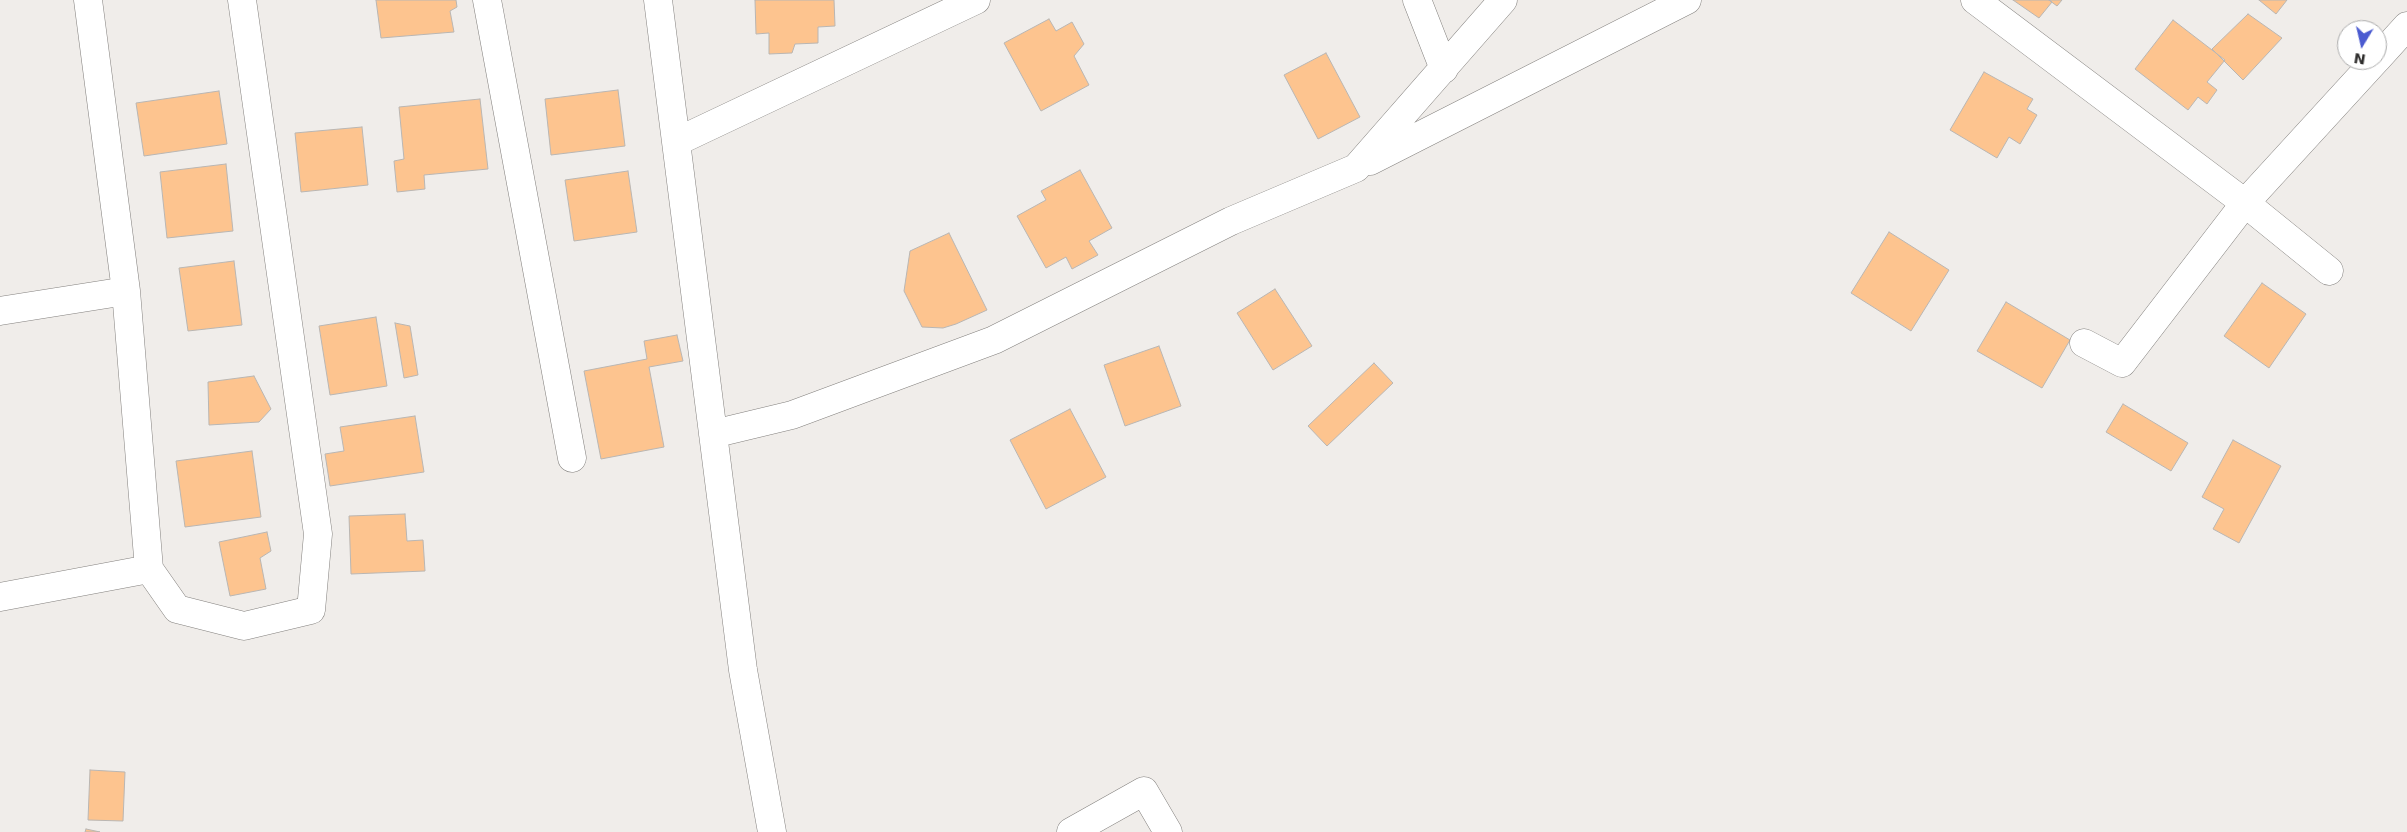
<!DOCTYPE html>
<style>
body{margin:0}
#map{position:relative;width:2407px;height:832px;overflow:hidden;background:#f0edea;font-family:"DejaVu Sans",sans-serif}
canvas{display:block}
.north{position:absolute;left:2337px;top:20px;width:50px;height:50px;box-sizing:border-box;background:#fff;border:1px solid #ababab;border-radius:50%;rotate:189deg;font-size:14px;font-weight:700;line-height:20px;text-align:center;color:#2e2d2c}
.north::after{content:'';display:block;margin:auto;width:18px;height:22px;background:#4b5bd0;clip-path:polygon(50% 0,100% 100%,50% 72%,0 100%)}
</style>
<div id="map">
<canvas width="2407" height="832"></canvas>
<div class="north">N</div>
</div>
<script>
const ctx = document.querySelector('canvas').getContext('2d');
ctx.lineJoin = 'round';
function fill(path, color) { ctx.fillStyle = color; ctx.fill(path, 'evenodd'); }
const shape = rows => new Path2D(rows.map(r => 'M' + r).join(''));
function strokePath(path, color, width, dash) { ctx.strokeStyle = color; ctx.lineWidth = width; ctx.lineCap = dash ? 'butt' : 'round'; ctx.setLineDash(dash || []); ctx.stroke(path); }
const building = shape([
 [376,0,456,0,457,7,450,11,454,32,381,38,376,0],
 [755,0,834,0,835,26,818,27,818,43,795,44,792,53,769,54,769,33,756,34,755,0],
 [2013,0,2049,0,2052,2,2039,18,2013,0],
 [2049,0,2062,0,2057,6,2049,0],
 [2259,0,2287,0,2276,14,2259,0],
 [2248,14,2282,38,2243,80,2212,49,2248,14],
 [1049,19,1056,31,1072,22,1084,44,1074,56,1089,85,1041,111,1004,43,1049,19],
 [2173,20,2225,60,2207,82,2217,90,2207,104,2198,97,2188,110,2135,69,2173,20],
 [1326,53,1360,117,1318,139,1284,75,1326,53],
 [1984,72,2033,99,2027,109,2037,115,2020,144,2009,137,1997,158,1950,130,1984,72],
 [618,90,625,146,551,155,545,99,618,90],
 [219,91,227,144,144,156,136,103,219,91],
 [480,99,488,169,424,175,425,189,397,192,394,161,404,159,399,107,480,99],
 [362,127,368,185,301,192,295,133,362,127],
 [226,164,233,231,167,238,160,172,226,164],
 [1080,170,1112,228,1089,241,1098,255,1072,269,1066,257,1046,268,1017,216,1046,200,1041,191,1080,170],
 [628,171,637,232,574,241,565,180,628,171],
 [1889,232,1949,270,1911,331,1851,293,1889,232],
 [949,233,987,310,956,324,943,328,922,327,904,291,910,251,949,233],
 [234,261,242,325,188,331,179,268,234,261],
 [2262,283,2306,314,2269,368,2224,336,2262,283],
 [1275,289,1312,346,1273,370,1237,313,1275,289],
 [2006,302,2070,340,2042,388,1977,351,2006,302],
 [376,317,387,386,330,395,319,326,376,317],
 [395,323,410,326,418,375,404,378,395,323],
 [677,335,683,361,649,367,664,447,601,459,584,371,647,359,644,341,677,335],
 [1159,346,1181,406,1125,426,1104,365,1159,346],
 [1374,363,1393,383,1327,446,1308,426,1374,363],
 [254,376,271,409,259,422,209,425,208,382,254,376],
 [2123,404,2188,443,2171,471,2106,432,2123,404],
 [1070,409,1106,477,1046,509,1010,440,1070,409],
 [415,416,424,472,330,486,325,454,344,451,340,427,415,416],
 [2233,440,2281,466,2239,543,2213,529,2224,509,2202,497,2233,440],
 [252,451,261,517,185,527,176,461,252,451],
 [405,514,407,541,423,540,425,571,351,574,349,516,405,514],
 [267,532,271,551,260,558,266,589,230,596,219,542,267,532],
 [90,770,125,772,123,821,88,820,90,770],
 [86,829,100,832,85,832,86,829]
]);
fill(building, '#fdc48f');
strokePath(building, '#b9b6b3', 1);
const street = shape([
 [88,0,126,291,149,569],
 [487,0,572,458],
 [658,0,743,670,772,832],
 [1417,0,1444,69],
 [1975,0,2245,203,2329,271],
 [2377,59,2407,26],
 [676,142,976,0],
 [1370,161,1687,0],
 [0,311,126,291],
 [2084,343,2122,363,2245,203,2376,60],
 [713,434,792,415,994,340,1231,221,1356,168,1503,0],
 [0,597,149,569,177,609,244,626,311,610,318,534,242,0],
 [1071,832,1144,791,1168,832]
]);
strokePath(street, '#83807e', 29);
strokePath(street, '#fff', 28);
</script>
